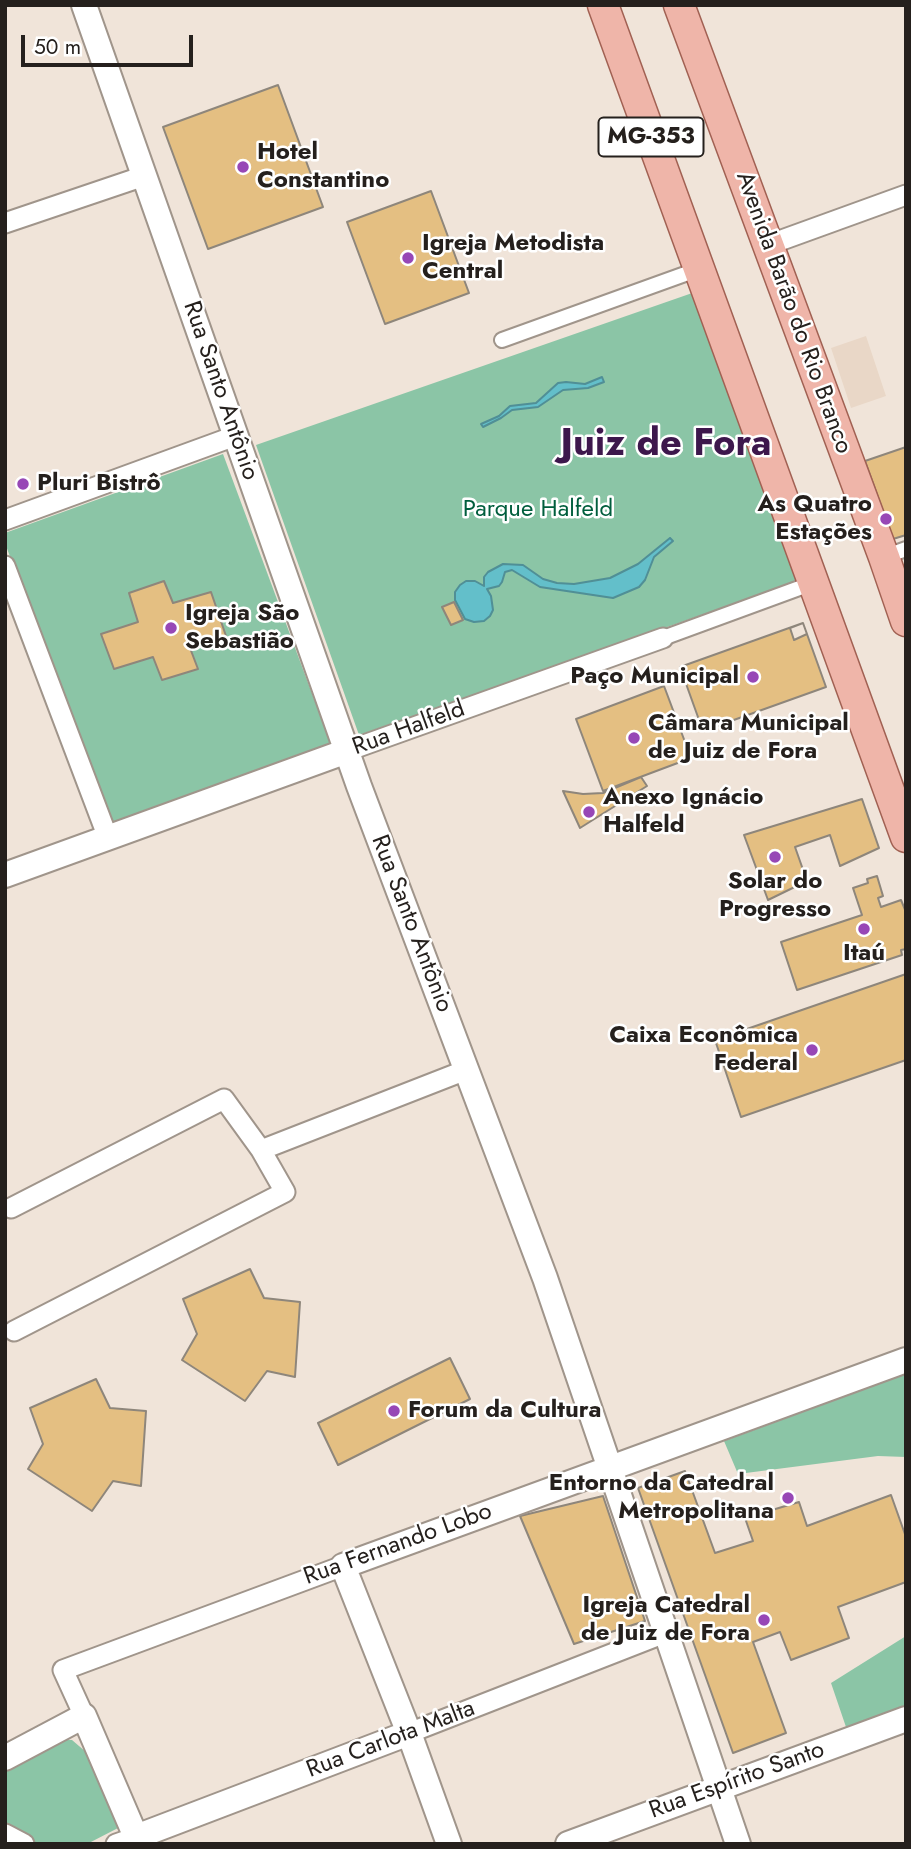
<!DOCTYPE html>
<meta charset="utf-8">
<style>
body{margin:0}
#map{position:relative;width:911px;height:1849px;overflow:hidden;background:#f0e4d9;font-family:Jost,sans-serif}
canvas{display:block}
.frame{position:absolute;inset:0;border:7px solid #25201d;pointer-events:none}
.scale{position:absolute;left:21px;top:35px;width:172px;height:32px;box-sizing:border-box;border:4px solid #25201d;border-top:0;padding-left:9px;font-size:21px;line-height:24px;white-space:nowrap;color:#25201d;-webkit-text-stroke:5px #fff;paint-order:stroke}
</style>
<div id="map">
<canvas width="911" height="1849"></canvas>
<div class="frame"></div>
<div class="scale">50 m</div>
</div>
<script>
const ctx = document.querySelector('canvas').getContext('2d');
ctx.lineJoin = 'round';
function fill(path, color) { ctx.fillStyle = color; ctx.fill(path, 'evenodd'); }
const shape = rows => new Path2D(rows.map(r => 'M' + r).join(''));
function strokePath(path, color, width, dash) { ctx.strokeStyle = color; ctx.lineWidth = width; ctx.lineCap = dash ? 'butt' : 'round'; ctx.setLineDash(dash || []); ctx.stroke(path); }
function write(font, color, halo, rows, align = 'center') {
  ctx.font = font + ' Jost,sans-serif'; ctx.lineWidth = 5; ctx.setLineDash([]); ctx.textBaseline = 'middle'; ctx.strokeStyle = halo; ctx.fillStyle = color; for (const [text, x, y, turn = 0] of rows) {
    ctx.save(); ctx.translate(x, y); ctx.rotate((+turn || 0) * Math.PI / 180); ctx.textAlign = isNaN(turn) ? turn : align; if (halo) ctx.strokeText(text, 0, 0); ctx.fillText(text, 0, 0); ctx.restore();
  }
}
fill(shape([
 [866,336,886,396,851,408,831,348]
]), '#e9d7c7');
fill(shape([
 [698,291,804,579,359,735,256,445],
 [223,454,333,750,111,831,5,543,5,533],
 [906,1374,906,1457,878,1456,738,1474,724,1441],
 [906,1636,906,1705,846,1727,831,1683],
 [54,1739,72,1740,86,1752,120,1827,87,1844,38,1844,5,1826,5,1765]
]), '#8bc5a6');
const water = shape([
 [602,377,604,382,588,388,563,390,538,407,512,410,501,418,483,427,481,424,499,416,510,406,536,403,558,383,566,382,585,384,602,377],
 [670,538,673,541,654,557,645,580,639,587,613,598,540,587,512,570,505,572,502,582,499,586,487,589,491,596,493,610,490,616,484,621,474,622,465,619,455,600,455,592,460,585,466,581,475,581,484,586,484,577,488,572,503,564,523,565,543,579,557,583,574,584,610,578,638,564,670,538]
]);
fill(water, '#63bfca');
strokePath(water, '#508f96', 2);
const building = shape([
 [278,85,323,207,208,249,163,127,278,85],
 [431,191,469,293,385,324,347,222,431,191],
 [906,447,906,535,893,539,865,461,906,447],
 [164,581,173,603,211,592,226,636,190,648,198,669,162,680,153,657,114,669,101,634,138,622,129,593,164,581],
 [454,602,463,620,451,625,442,607,454,602],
 [803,623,826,687,703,731,680,667,803,623],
 [803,623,807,634,794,640,790,628,803,623],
 [664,686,691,758,603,791,576,719,664,686],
 [641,777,647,786,580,828,563,791,583,794,603,793,641,777],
 [862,799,879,848,840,866,830,835,795,847,807,881,768,900,744,835,862,799],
 [877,876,883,896,878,898,881,907,901,900,906,912,906,949,901,950,902,955,797,990,781,942,862,915,853,888,868,883,867,879,877,876],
 [906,974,906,1060,741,1117,715,1040,906,974],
 [250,1269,264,1298,300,1302,295,1377,267,1371,245,1401,182,1360,197,1334,183,1299,250,1269],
 [450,1358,470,1399,338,1465,318,1423,450,1358],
 [96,1379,110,1408,146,1411,141,1486,113,1481,92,1511,28,1469,43,1444,30,1408,96,1379],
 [685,1471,715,1553,753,1541,745,1518,799,1502,807,1526,891,1495,906,1537,906,1582,838,1607,849,1638,791,1660,780,1632,753,1642,786,1733,733,1753,638,1488,685,1471],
 [603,1496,645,1621,574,1644,520,1516,603,1496]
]);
fill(building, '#e4bf82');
strokePath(building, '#8e867b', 2);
const pedestrian = shape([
 [502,340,699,269],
 [884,557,906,549],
 [663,638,813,583]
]);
const minor = shape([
 [5,223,144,176],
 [768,245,906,195],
 [5,520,235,436],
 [5,566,108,838],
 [347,751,663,638],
 [11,1208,224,1099,261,1150],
 [14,1331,285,1192,261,1150,466,1070],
 [84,1716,63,1670,343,1566],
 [409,1733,665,1633],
 [5,1834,24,1844],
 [116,1844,136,1837]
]);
const tertiary = shape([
 [84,5,359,786,545,1278,738,1844],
 [5,875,347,751],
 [5,1758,84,1716,136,1837,409,1733],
 [449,1844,409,1733,343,1566,906,1360],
 [568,1844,906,1719]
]);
const primary = shape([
 [603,5,906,837],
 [679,5,884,557,906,621]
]);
strokePath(pedestrian, '#a0958b', 18);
strokePath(minor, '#a0958b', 23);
strokePath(tertiary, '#a0958b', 28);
strokePath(primary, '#a16153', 33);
strokePath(pedestrian, '#fff', 14);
strokePath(minor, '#fff', 19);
strokePath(tertiary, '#fff', 24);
strokePath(primary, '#efb5a9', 30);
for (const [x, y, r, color] of [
 [243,167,7,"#9747b6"],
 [408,258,7,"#9747b6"],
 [23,484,7,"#9747b6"],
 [886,519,7,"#9747b6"],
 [171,628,7,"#9747b6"],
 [753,677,7,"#9747b6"],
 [634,738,7,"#9747b6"],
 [589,812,7,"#9747b6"],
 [775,857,7,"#9747b6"],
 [864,929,7,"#9747b6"],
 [812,1050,7,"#9747b6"],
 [394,1411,7,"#9747b6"],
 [788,1498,7,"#9747b6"],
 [764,1620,7,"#9747b6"]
]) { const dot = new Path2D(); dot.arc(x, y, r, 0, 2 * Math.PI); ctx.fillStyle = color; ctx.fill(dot); strokePath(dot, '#fff', 2.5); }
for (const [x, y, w] of [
 [651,137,105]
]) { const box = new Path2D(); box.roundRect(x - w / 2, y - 19.5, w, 39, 5); ctx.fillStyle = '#fff'; ctx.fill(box); strokePath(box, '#25201d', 2); }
write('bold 23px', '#25201d', null, [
 ["MG-353",651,137]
]);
write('bold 24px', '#25201d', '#fff', [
 ["Hotel",257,153],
 ["Constantino",257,181],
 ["Igreja Metodista",422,244],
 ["Central",422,272],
 ["Pluri Bistrô",37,484],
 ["As Quatro",872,505,"right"],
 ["Estações",872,533,"right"],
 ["Igreja São",185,614],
 ["Sebastião",185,642],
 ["Paço Municipal",739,677,"right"],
 ["Câmara Municipal",648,724],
 ["de Juiz de Fora",648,752],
 ["Anexo Ignácio",603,798],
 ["Halfeld",603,826],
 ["Solar do",775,882,"center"],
 ["Progresso",775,910,"center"],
 ["Itaú",864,954,"center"],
 ["Caixa Econômica",798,1036,"right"],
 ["Federal",798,1064,"right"],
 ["Forum da Cultura",408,1411],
 ["Entorno da Catedral",774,1484,"right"],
 ["Metropolitana",774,1512,"right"],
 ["Igreja Catedral",750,1606,"right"],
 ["de Juiz de Fora",750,1634,"right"]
], 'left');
write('24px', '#25201d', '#fff', [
 ["Avenida Barão do Rio Branco",793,313,70],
 ["Rua Santo Antônio",220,391,71],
 ["Rua Halfeld",409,729,-20],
 ["Rua Santo Antônio",411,924,69],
 ["Rua Fernando Lobo",398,1545,-20],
 ["Rua Carlota Malta",391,1740,-21],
 ["Rua Espírito Santo",737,1781,-20]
]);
write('24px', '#005e3d', '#fff', [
 ["Parque Halfeld",538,510]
]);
write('bold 38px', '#3d174c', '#fff', [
 ["Juiz de Fora",666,446]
]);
</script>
